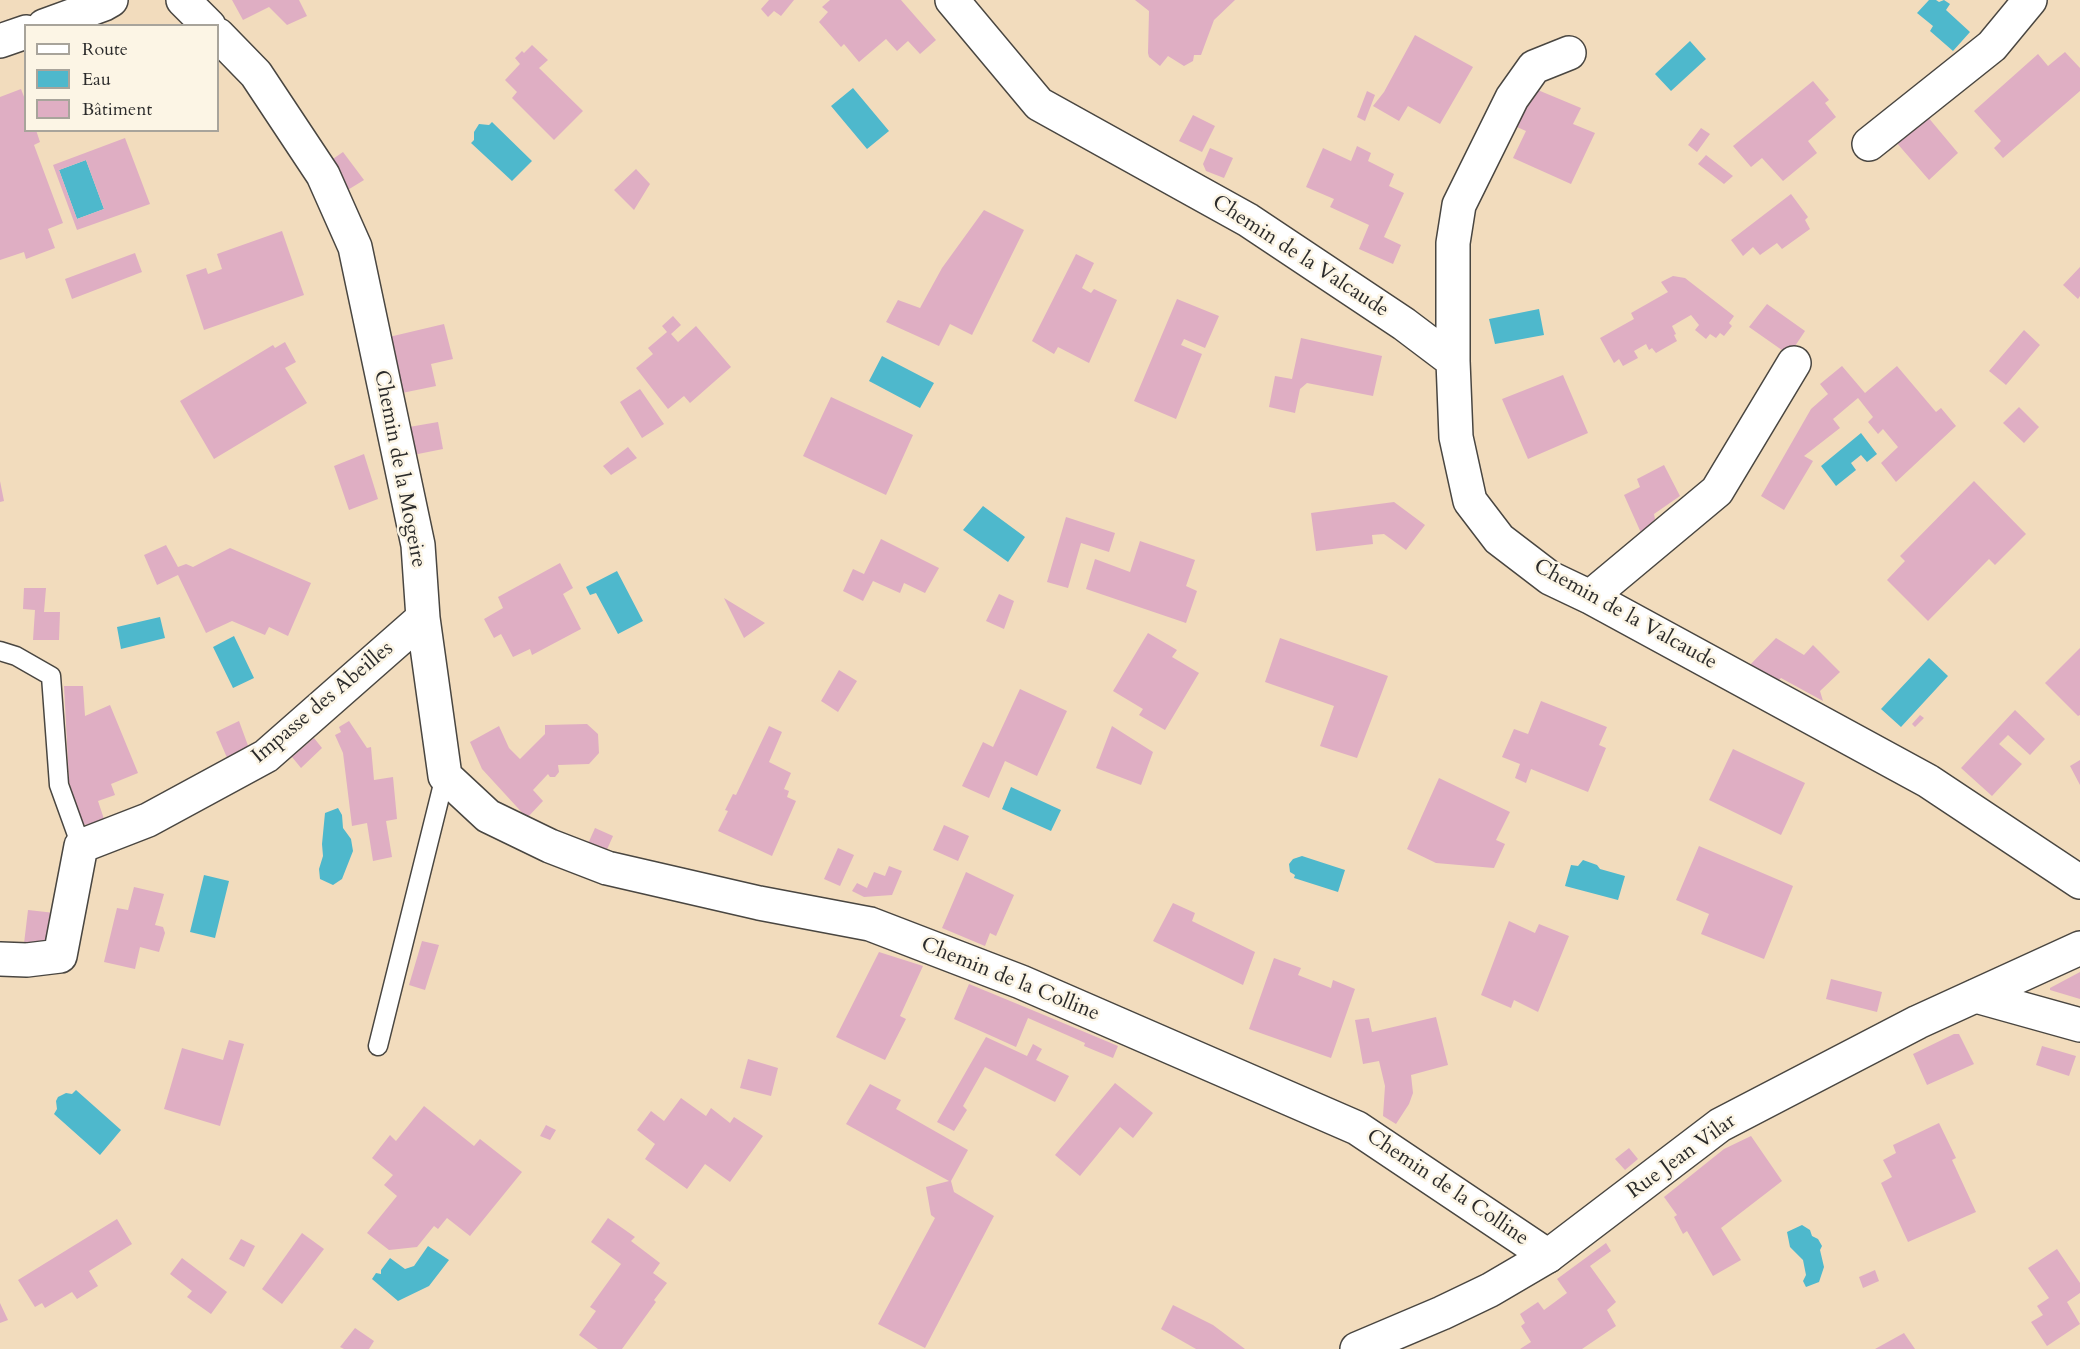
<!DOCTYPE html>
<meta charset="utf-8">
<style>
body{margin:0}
#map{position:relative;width:2080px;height:1349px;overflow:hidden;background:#f2dcbd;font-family:Cardo,serif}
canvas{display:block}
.legend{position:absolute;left:24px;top:24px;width:195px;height:108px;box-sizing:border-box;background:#fcf5e5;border:2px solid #a8a49b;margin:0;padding:8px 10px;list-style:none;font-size:18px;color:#2b2b2b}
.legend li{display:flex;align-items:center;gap:12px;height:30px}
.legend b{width:30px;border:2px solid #a8a49b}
</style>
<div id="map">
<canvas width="2080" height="1349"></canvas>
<ul class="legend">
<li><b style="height:8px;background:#fff"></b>Route</li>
<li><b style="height:16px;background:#4eb8cc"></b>Eau</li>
<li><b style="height:16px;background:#dfaec3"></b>Bâtiment</li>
</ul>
</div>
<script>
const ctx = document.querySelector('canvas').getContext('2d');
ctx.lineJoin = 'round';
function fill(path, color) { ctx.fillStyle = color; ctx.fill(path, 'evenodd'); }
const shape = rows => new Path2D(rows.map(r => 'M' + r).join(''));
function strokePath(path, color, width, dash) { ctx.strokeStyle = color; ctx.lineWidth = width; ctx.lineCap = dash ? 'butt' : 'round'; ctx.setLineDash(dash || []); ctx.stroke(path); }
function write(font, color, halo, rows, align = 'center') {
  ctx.font = font + ' Cardo,serif'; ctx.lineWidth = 5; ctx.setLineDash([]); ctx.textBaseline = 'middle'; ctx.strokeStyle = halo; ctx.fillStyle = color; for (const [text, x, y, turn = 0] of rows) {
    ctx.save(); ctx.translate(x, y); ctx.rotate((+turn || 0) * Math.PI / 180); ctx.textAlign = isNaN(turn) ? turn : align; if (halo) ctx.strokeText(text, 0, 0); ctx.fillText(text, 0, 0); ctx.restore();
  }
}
fill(shape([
 [1929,0,1936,0,1939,2,1944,0,1950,4,1946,10,1970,32,1953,51,1930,31,1933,26,1917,13],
 [1690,41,1706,59,1671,91,1655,74],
 [853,88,889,131,867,149,831,106],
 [492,122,532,161,512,181,471,143,474,140,474,132,479,124,489,125],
 [86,160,104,209,77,219,59,170],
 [1539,309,1544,335,1495,344,1489,319],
 [882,356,934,383,920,408,869,381],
 [1861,433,1877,454,1867,462,1861,455,1851,463,1856,470,1836,486,1821,466],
 [983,506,1025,537,1008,562,963,530],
 [617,571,643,621,618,634,596,593,590,595,586,587],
 [160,617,165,638,121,649,117,627],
 [234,636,254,678,233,688,213,647],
 [1929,658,1948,676,1901,727,1881,709],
 [1011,787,1061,810,1051,831,1002,809],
 [338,808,342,815,343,828,351,839,353,851,342,879,333,885,320,879,319,869,323,856,322,844,325,813],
 [1302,856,1345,870,1338,892,1294,878,1295,875,1290,872,1289,864,1293,859],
 [1583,860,1597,865,1600,869,1625,876,1618,900,1565,886,1571,865,1578,866],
 [204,875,229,881,215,938,190,932],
 [76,1090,121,1130,100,1155,54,1114,57,1109,56,1101,58,1097,66,1093,72,1094],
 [1802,1225,1810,1230,1812,1236,1818,1239,1822,1246,1820,1250,1824,1267,1819,1282,1806,1287,1803,1281,1806,1275,1803,1260,1790,1247,1787,1232],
 [428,1246,449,1260,429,1286,398,1301,372,1279,376,1273,381,1274,381,1270,390,1258,405,1269,414,1266]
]), '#4eb8cc');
fill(shape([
 [232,0,299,0,307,16,287,25,269,7,243,20],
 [769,0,794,0,781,16,774,11,768,17,761,9],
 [830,0,901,0,936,40,920,54,908,41,897,51,886,39,859,62,844,44,841,47,819,22,828,12,822,7],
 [1135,0,1235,0,1214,20,1201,55,1194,55,1193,61,1184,66,1168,56,1160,66,1149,57,1148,53,1149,11],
 [1415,35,1473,67,1440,124,1408,106,1399,121,1373,106,1384,92],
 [532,45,548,60,539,68,583,111,554,140,512,98,517,92,505,80,520,64,515,58,522,51,524,53],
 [2065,52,2080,68,2080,91,2003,158,1994,148,2001,141,1974,111,2038,54,2048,66],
 [1813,81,1829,100,1825,103,1836,117,1808,141,1817,153,1783,181,1762,158,1751,167,1733,146],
 [1533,88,1581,108,1573,124,1595,133,1571,184,1513,158,1526,131,1517,127],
 [21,89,26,102,26,130,36,130,40,142,34,145,63,223,48,229,55,248,26,259,24,252,0,260,0,97],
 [1367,91,1375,95,1365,121,1357,117],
 [1922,110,1958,153,1929,180,1889,134],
 [1193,115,1215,126,1202,152,1179,141],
 [1701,128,1710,134,1697,152,1688,145],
 [125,138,150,204,77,230,53,165],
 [86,160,104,209,77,219,59,170],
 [1357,146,1371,153,1368,161,1394,174,1389,186,1404,193,1384,237,1401,245,1393,264,1359,249,1369,225,1330,207,1334,199,1306,187,1323,148,1351,161],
 [1210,148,1233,158,1224,178,1206,171,1203,164],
 [343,152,364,180,346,191,327,163],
 [1706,155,1733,176,1724,184,1698,164],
 [636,169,650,184,634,210,614,190],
 [1791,194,1808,217,1805,220,1810,229,1782,249,1777,243,1760,255,1753,247,1743,256,1731,240],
 [984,210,1024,230,972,335,950,324,939,346,886,322,898,300,920,308,942,268],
 [282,231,304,295,204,330,186,275,206,268,208,274,222,269,217,254],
 [135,253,142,272,72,299,65,279],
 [1076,254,1094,263,1082,288,1091,293,1094,289,1117,300,1089,363,1058,347,1054,354,1032,341],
 [2080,267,2080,296,2078,299,2063,285],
 [1673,276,1685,278,1734,316,1729,323,1732,326,1724,336,1720,333,1716,338,1710,334,1706,339,1695,330,1699,325,1691,315,1672,326,1676,334,1674,335,1677,341,1656,353,1652,348,1649,350,1646,344,1634,351,1638,358,1623,366,1619,359,1614,363,1600,338,1634,319,1631,313,1668,292,1661,282],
 [1177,299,1219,316,1205,348,1184,339,1181,345,1202,354,1176,419,1134,401],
 [1767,304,1805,331,1789,355,1749,327],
 [673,316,681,325,671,334,678,342,696,326,731,367,690,403,684,396,668,409,636,368,653,354,648,348,667,332,662,326],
 [444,324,453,359,431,364,436,386,402,393,389,337],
 [2024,330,2040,345,2006,385,1989,371],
 [1301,338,1382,356,1373,396,1307,383,1300,389,1295,413,1269,407,1275,376,1292,379],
 [285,342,296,362,285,368,307,403,214,459,180,401,273,345,275,348],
 [1842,366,1865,393,1897,366,1936,412,1941,408,1956,426,1896,482,1881,463,1898,447,1883,429,1878,434,1868,422,1873,417,1858,398,1833,419,1840,428,1804,456,1813,461,1784,510,1761,496,1811,409,1828,394,1820,384],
 [1563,375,1588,433,1528,459,1502,399],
 [640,389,664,424,642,438,620,402],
 [831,397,913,435,886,495,803,456],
 [2019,407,2039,427,2024,443,2003,423],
 [438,422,443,449,413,455,409,427],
 [628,447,637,458,611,475,603,466],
 [364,454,378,499,349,510,334,466],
 [1664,465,1680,496,1654,514,1655,519,1642,535,1624,495,1640,487,1637,479],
 [0,481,4,501,0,502],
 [1974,481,2026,534,1995,565,1989,559,1928,621,1887,580,1905,561,1900,556],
 [1394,502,1425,525,1406,550,1384,534,1372,535,1373,544,1316,551,1311,513],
 [1066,517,1115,533,1109,552,1081,543,1068,588,1047,582],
 [881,539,939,568,925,593,904,583,900,593,873,581,863,601,843,591,853,569,864,574],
 [1140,541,1195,560,1186,586,1197,591,1186,623,1086,589,1095,559,1130,572],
 [166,545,178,567,186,564,193,567,230,548,311,583,288,636,269,627,265,635,232,621,206,633,178,575,157,585,144,555],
 [560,563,573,588,563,594,581,629,532,655,530,649,513,657,501,634,494,638,484,619,503,608,498,597],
 [24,588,46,588,44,612,60,612,59,640,33,640,35,610,23,609],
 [999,594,1014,601,1004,629,986,621],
 [724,598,765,623,744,638],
 [1148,633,1177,650,1172,657,1199,673,1165,730,1139,715,1143,709,1113,691],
 [1280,638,1388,676,1357,758,1320,746,1334,706,1265,682],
 [1776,638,1804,655,1813,645,1840,672,1820,691,1823,701,1781,678,1777,682,1749,666],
 [2080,648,2080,715,2078,716,2045,683],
 [839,670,857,681,838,712,821,701],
 [64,686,83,686,85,716,110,705,138,773,111,784,115,795,98,801,105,822,83,825,69,782],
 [1020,689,1067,711,1037,776,1005,761,989,798,962,786,983,742,993,747],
 [1541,701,1607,727,1599,745,1606,748,1588,792,1531,769,1526,783,1515,778,1520,764,1502,757,1514,729,1528,734],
 [2015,710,2045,739,2030,755,2008,735,1999,744,2022,764,1992,796,1961,768],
 [1920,715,1924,718,1915,727,1912,724],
 [239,721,250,751,228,760,216,732],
 [349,721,367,748,371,747,374,780,393,777,397,819,386,821,392,857,373,861,367,823,352,826,343,753,335,735,341,732,339,727],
 [587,724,598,734,599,753,589,764,558,765,559,772,555,777,550,777,548,774,533,790,543,801,527,818,482,769,470,742,499,726,509,748,520,759,545,734,545,725],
 [769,726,782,732,769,762,791,773,784,789,789,791,787,797,796,801,772,856,718,831,728,811,725,810,733,794,736,795],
 [1112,726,1153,752,1141,785,1096,768],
 [314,738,322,748,301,768,292,757],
 [1733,749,1805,783,1781,835,1709,800],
 [2080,760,2080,785,2070,766],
 [1439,778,1510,812,1496,840,1505,844,1494,868,1436,863,1407,849],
 [944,825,969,836,958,861,933,850],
 [595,828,613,836,605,854,587,846],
 [1699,846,1793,886,1764,959,1701,934,1709,914,1676,900],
 [838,848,854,855,840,886,824,879],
 [889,866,902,871,892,895,864,897,852,891,857,883,867,888,874,872,885,876],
 [966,872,1014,895,996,936,990,933,985,946,942,928],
 [134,887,164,894,155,925,163,927,165,933,159,952,140,947,135,969,104,962,117,908,128,910],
 [1173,903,1195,913,1192,921,1255,952,1243,985,1153,941],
 [28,910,55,913,52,942,23,952],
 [1509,921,1535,933,1539,924,1569,936,1538,1012,1514,1000,1511,1008,1481,995],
 [422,941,439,945,425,990,409,985],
 [879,952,923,966,900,1016,906,1019,885,1060,836,1037],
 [1274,958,1301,968,1298,975,1331,988,1333,980,1355,989,1331,1058,1249,1029],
 [2080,972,2080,999,2050,990,2050,988],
 [1831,979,1882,992,1877,1012,1826,999],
 [969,984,1032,1010,1118,1046,1113,1058,1084,1046,1085,1043,1028,1018,1016,1047,954,1019],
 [1436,1017,1448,1065,1411,1075,1413,1093,1409,1104,1396,1124,1383,1116,1385,1086,1379,1061,1363,1064,1355,1020,1369,1018,1372,1032],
 [1954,1034,1959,1034,1974,1064,1927,1085,1913,1054],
 [986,1037,1027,1056,1033,1044,1042,1049,1036,1060,1069,1076,1055,1102,985,1067,963,1106,967,1110,954,1131,937,1122],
 [229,1040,244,1044,220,1126,164,1109,182,1048,223,1060],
 [2042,1046,2076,1056,2069,1076,2036,1065],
 [748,1059,778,1068,771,1096,740,1088],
 [1115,1083,1153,1113,1133,1138,1120,1127,1080,1176,1055,1155],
 [870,1084,901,1100,896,1109,968,1150,951,1181,954,1192,994,1216,925,1348,878,1324,935,1218,931,1215,926,1187,949,1181,846,1124],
 [681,1098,706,1116,711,1108,730,1123,734,1117,763,1136,730,1182,705,1164,687,1189,645,1159,655,1144,637,1130,651,1111,664,1121],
 [424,1106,474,1146,480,1139,522,1172,470,1236,447,1218,438,1229,434,1226,417,1247,389,1250,367,1233,397,1196,384,1185,393,1175,372,1158,390,1135,396,1141],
 [1939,1123,1956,1158,1952,1160,1976,1212,1908,1242,1881,1183,1892,1177,1883,1160,1896,1153,1893,1145],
 [546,1125,556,1130,550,1140,540,1136],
 [1751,1136,1782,1181,1721,1228,1741,1260,1713,1276,1687,1231,1683,1234,1674,1217,1677,1215,1664,1197,1724,1149],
 [1629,1148,1638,1159,1625,1170,1615,1159],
 [608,1218,635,1237,631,1241,660,1263,653,1273,667,1283,654,1300,656,1302,622,1349,598,1349,579,1335,596,1311,590,1307,621,1264,591,1242],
 [117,1219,132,1244,89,1271,98,1286,77,1299,72,1292,45,1308,42,1303,35,1307,18,1280],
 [302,1233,324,1249,282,1304,262,1289],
 [241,1239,255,1246,244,1267,229,1259],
 [1606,1243,1611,1251,1590,1266,1616,1302,1607,1310,1616,1326,1582,1349,1520,1349,1531,1342,1521,1326,1525,1323,1520,1314,1538,1302,1544,1310,1567,1293,1557,1279],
 [2057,1249,2080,1283,2080,1293,2067,1302,2080,1324,2047,1346,2031,1322,2043,1315,2037,1306,2049,1298,2028,1268],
 [182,1258,227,1292,211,1314,187,1297,192,1291,170,1274],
 [1875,1270,1879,1281,1863,1288,1859,1277],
 [0,1303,8,1320,0,1323],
 [1173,1305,1213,1325,1245,1349,1196,1349,1161,1329],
 [355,1328,374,1341,369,1349,344,1349,340,1347],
 [1904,1333,1915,1349,1875,1349]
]), '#dfaec3');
const lane = shape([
 [0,651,16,656,51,676,59,785,81,846],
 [378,1046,445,776]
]);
const street = shape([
 [183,0,209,26],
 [952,0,1039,104,1248,220,1404,324,1453,361,1456,437,1470,501,1499,539,1550,578,1590,597,1928,781,2080,882],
 [44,26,104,4,111,0],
 [218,35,256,74,323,175,355,247,418,545,423,618,445,776,488,816,550,846,607,868,759,903,870,924,1021,982,1357,1128,1548,1256],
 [0,41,26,32],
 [1869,144,1992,46,2030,0],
 [1453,361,1453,243,1459,205,1512,98,1534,67,1569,53],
 [1590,597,1717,491,1794,363],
 [0,959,27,960,60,956,81,846,148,820,266,756,423,618],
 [1976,996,2080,1025]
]);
const secondary = shape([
 [1357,1349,1442,1313,1490,1290,1548,1256,1720,1125,1918,1022,2080,948]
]);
strokePath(lane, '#494641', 21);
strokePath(street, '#494641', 36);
strokePath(secondary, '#494641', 36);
strokePath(lane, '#fff', 18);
strokePath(street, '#fff', 33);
strokePath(secondary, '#fff', 33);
write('21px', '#2b2b2b', '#fcf5e5', [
 ["Chemin de la Valcaude",1300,257,33],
 ["Chemin de la Mogeire",399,469,79],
 ["Chemin de la Valcaude",1625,615,29],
 ["Impasse des Abeilles",323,703,-40],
 ["Chemin de la Colline",1010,980,22],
 ["Rue Jean Vilar",1682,1157,-36],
 ["Chemin de la Colline",1447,1188,34]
]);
</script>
